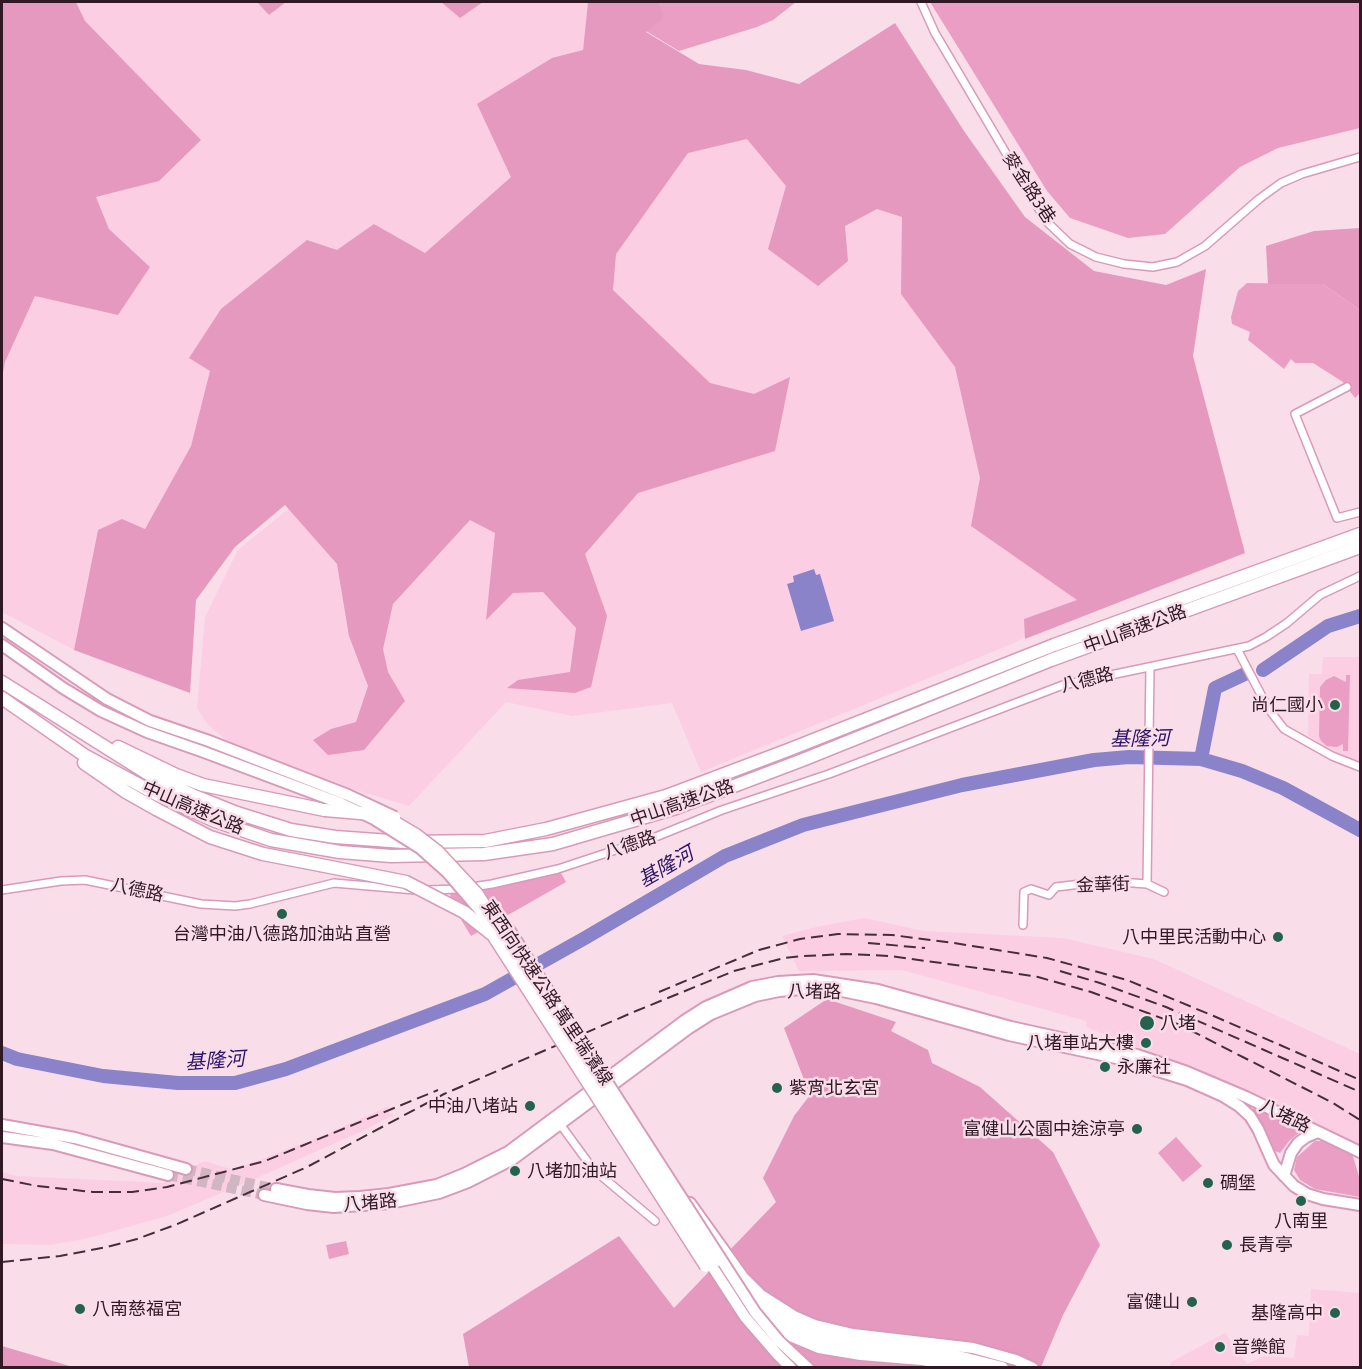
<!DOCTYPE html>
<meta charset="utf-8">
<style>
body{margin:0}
#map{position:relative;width:1362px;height:1369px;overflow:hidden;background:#f9deea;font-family:"Asap Condensed",sans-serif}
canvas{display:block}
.frame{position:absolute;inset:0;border:3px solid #301824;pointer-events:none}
</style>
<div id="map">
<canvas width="1362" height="1369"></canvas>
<div class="frame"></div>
</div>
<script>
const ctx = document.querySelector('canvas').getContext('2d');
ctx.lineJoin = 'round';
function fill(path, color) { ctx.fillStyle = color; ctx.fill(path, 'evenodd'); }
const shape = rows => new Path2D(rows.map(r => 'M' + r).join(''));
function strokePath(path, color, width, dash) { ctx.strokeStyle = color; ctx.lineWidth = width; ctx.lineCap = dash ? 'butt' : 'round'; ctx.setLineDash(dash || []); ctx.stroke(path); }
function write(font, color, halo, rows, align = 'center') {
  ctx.font = font + ' "Asap Condensed","Noto Sans TC",sans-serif'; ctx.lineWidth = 5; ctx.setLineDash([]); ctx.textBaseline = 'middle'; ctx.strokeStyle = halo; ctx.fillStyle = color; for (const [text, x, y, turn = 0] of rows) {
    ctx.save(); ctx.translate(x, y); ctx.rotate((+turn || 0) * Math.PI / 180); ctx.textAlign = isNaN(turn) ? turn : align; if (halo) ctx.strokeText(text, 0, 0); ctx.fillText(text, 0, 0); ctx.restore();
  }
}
fill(shape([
 [76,2,257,2,269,15,286,2,441,2,460,18,483,2,588,2,583,50,511,177,425,253,374,224,210,371,191,446,145,529,98,530,74,650,2,612,2,378,5,362,35,296,150,267,109,229,96,197,158,181],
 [797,122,961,252,1098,598,1014,643,701,772,672,703,572,716,506,702,409,806,356,790,226,740,208,725,197,708,205,617,238,550,299,500,674,137],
 [1323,657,1360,657,1360,764,1332,752,1308,735,1309,674,1322,674],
 [864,918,924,931,1063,938,1154,959,1360,1054,1360,1145,1262,1097,1086,1027,1086,1021,902,970,799,971,782,936,816,927],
 [389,1106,386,1111,394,1115,360,1132,259,1177,167,1216,85,1239,50,1245,2,1244,2,1172,17,1176,164,1183,204,1161,234,1170,327,1134],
 [1311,1289,1360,1293,1360,1367,1170,1367,1171,1362,1225,1333,1247,1364,1264,1356,1294,1358,1297,1335,1309,1336]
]), '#fbcee3');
fill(shape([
 [660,2,796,2,773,20,757,27,679,51,646,31,662,19],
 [930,2,1360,2,1360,128,1278,148,1240,167,1165,234,1128,238,1070,218,1047,191],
 [1247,283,1323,284,1360,310,1360,393,1355,398,1343,382,1313,363,1295,363,1291,359,1284,369,1248,340,1250,332,1232,324,1231,317,1238,291],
 [1346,675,1350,675,1348,751,1343,751,1343,744,1337,747,1327,746,1321,741,1319,736,1320,687,1326,680,1334,676,1346,682],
 [561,873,566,882,471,936,457,913,448,889],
 [1256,1107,1301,1127,1301,1131,1289,1141,1280,1153,1275,1151,1264,1127,1252,1109],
 [1176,1137,1202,1166,1183,1182,1158,1153],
 [1315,1141,1326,1141,1352,1153,1360,1180,1360,1197,1315,1189,1300,1180,1294,1170,1297,1157],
 [346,1241,349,1254,329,1259,326,1245]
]), '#ea9ec4');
fill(shape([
 [2,2,76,2,85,21,201,140,159,181,96,197,109,229,150,267,118,315,35,296,5,362,2,378],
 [257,2,286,2,269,15],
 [441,2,483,2,460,18],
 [588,2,660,2,663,19,646,32,699,64,746,70,799,84,895,23,964,131,1025,217,1094,271,1166,285,1206,269,1193,356,1245,553,1025,639,1024,619,1077,600,971,526,980,478,955,367,901,294,902,217,877,209,845,226,848,261,818,286,768,249,786,186,747,139,688,153,616,254,613,290,710,383,754,394,790,377,775,451,638,493,585,554,607,616,591,687,575,693,507,688,518,680,570,672,576,628,543,592,513,593,486,620,495,533,470,520,393,604,383,649,388,672,405,701,364,750,328,755,313,740,331,729,356,722,368,686,349,636,337,564,285,505,235,547,196,600,190,693,74,650,98,530,122,519,145,529,191,446,210,371,189,358,221,309,307,240,337,250,374,224,425,253,511,177,477,104,552,58,583,50],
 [1360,228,1360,310,1323,284,1268,284,1266,246,1314,231],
 [827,999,896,1022,891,1031,928,1050,932,1063,980,1087,1053,1152,1100,1245,1063,1315,1041,1367,469,1367,463,1334,619,1236,674,1308,776,1202,763,1178,794,1116,810,1095,784,1028],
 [2,1346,73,1367,2,1367]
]), '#e699bf');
fill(shape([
 [814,569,816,575,820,574,834,621,801,631,787,584,794,582,793,576]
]), '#8b83c9');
strokePath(shape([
 [1263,670,1328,626,1360,616],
 [1201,759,1215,688,1245,674],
 [2,1053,17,1059,103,1076,178,1083,235,1083,286,1069,485,994,585,938,725,856,803,825,962,785,1094,760,1129,757,1201,759,1242,771,1283,788,1360,830]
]), '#8b83c9', 14);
strokePath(shape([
 [186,1169,276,1189],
 [168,1175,264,1195]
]), '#d1b6c2', 10, [10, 5]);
const minor = shape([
 [921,2,935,33,1046,221,1070,244,1096,257,1124,264,1153,267,1177,262,1205,246,1259,199,1281,183,1302,174,1360,157],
 [1347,387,1295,414,1337,518,1360,512],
 [1237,649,1268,708,1284,729,1332,756,1360,767],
 [1147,884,1150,667],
 [2,890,61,881,85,880,201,904,235,906,250,904,334,883,415,890],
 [427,890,458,889,492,884,558,869,658,836,722,810,829,774,1063,685,1249,646,1266,637,1287,623,1320,595,1360,576],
 [1023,925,1024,892,1031,889,1049,895,1056,887,1106,881,1147,884,1164,892],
 [560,1124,593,1169,655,1221]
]);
const primary = shape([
 [2,1125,75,1138,186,1169],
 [2,1137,53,1144,168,1175],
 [1284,1176,1291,1153,1298,1143,1306,1137,1318,1132],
 [276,1189,308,1195,335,1198,360,1197,389,1194,437,1185,464,1174,508,1152,684,1021,706,1007,752,987,778,982,813,980,878,990,1011,1027,1137,1055,1187,1072,1246,1097,1360,1152],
 [264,1195,307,1204,334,1207,390,1203,439,1193,468,1182,513,1159,689,1028,711,1014,755,996,779,991,813,988,837,990,876,998,1009,1035,1116,1058,1187,1080,1223,1096,1239,1106,1250,1116,1258,1129,1274,1165,1294,1186,1307,1194,1323,1199,1360,1205]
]);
const trunk = shape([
 [2,628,107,699,150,721,209,741],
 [2,645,63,688,101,711,147,732,204,752],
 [690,1203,743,1277,761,1295,794,1316,815,1325,853,1334,973,1348,1016,1360,1033,1368]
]);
const motorway = shape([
 [2,682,145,772,192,795,237,813,291,830,335,837,404,842,485,841,546,829,666,796,788,750,1054,645,1360,534],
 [2,698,84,755,156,794,215,821,271,840,340,852,391,856,484,854,553,844,676,808,805,759,1051,660,1360,547],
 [118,747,176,775,203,785,325,810],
 [84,763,126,792,156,809,210,837,263,854,320,865],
 [714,1262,739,1290,753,1301,787,1324,809,1334,847,1342,942,1353,1002,1368],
 [762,1318,783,1332,819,1347,861,1354,922,1359,965,1368]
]);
strokePath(minor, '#d99ab9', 10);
strokePath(primary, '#d99ab9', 14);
strokePath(trunk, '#d99ab9', 14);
strokePath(motorway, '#d99ab9', 15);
strokePath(minor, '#fff', 7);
strokePath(primary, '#fff', 10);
strokePath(trunk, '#fff', 10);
strokePath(motorway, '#fff', 12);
strokePath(shape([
 [868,943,925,948],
 [1060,971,1100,983,1166,1007,1360,1092],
 [659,992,759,950,800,939,838,934,892,935,954,943,1047,958,1127,980,1216,1017,1360,1080],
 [2,1179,37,1186,93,1192,132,1192,167,1187,265,1161,438,1090],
 [2,1262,60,1256,107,1247,137,1239,175,1225,307,1167,444,1094,636,1011,734,971,784,958,804,956,846,954,890,956,1006,972,1038,977,1091,992,1180,1025,1333,1103,1360,1120]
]), '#452d39', 2, [12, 6]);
const trunkBridge = shape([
 [209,741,348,795,395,817],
 [204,752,340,803,374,819,420,848,447,872,489,921],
 [491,907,510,931,755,1312,779,1341,808,1368],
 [706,1257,745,1317,777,1354,791,1368]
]);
const motorwayBridge = shape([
 [325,810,372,814,387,818,416,835,438,852,477,894,714,1262],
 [320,865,406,882,464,912,493,935,706,1266]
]);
strokePath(trunkBridge, '#d99ab9', 14, []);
strokePath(motorwayBridge, '#d99ab9', 15, []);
strokePath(trunkBridge, '#fff', 10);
strokePath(motorwayBridge, '#fff', 12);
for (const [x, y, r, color] of [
 [1335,705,6,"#25624e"],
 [282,914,6,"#25624e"],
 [1278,937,6,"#25624e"],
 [1147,1023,8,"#25624e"],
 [1146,1043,6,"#25624e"],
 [1105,1067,6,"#25624e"],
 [777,1088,6,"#25624e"],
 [530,1106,6,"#25624e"],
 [1137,1129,6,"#25624e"],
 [515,1171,6,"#25624e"],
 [1208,1183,6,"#25624e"],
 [1301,1201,6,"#25624e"],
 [1227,1245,6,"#25624e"],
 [1192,1302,6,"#25624e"],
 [80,1309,6,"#25624e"],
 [1335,1313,6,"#25624e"],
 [1220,1347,6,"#25624e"]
]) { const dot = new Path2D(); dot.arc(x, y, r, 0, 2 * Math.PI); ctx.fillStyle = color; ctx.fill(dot); strokePath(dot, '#f9deea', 2); }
write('18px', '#301824', '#f9deea', [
 ["麥金路3巷",1029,188,57],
 ["中山高速公路",1135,629,-20],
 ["八德路",1087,680,-14],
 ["中山高速公路",682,803,-19],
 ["中山高速公路",193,808,23],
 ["八德路",630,845,-19],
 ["金華街",1103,885,-2],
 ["八德路",137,890,12],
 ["八堵路",814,992,1],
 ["東西向快速公路 萬里瑞濱線",547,993,56],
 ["八堵路",1285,1116,26],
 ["八堵路",370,1203,-5]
]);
write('18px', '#301824', '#f9deea', [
 ["尚仁國小",1323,705,"right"],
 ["台灣中油八德路加油站 直營",282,934,"center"],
 ["八中里民活動中心",1266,937,"right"],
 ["八堵",1160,1023],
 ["八堵車站大樓",1134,1043,"right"],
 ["永廉社",1117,1067],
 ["紫宵北玄宮",789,1088],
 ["中油八堵站",518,1106,"right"],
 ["富健山公園中途涼亭",1125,1129,"right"],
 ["八堵加油站",527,1171],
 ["碉堡",1220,1183],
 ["八南里",1301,1221,"center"],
 ["長青亭",1239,1245],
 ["富健山",1180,1302,"right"],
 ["八南慈福宮",92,1309],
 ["基隆高中",1323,1313,"right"],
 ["音樂館",1232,1347]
], 'left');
write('italic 20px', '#2d1467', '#f9deea', [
 ["基隆河",1140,739,-1],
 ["基隆河",666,867,-30],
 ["基隆河",215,1061,-4]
]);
</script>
